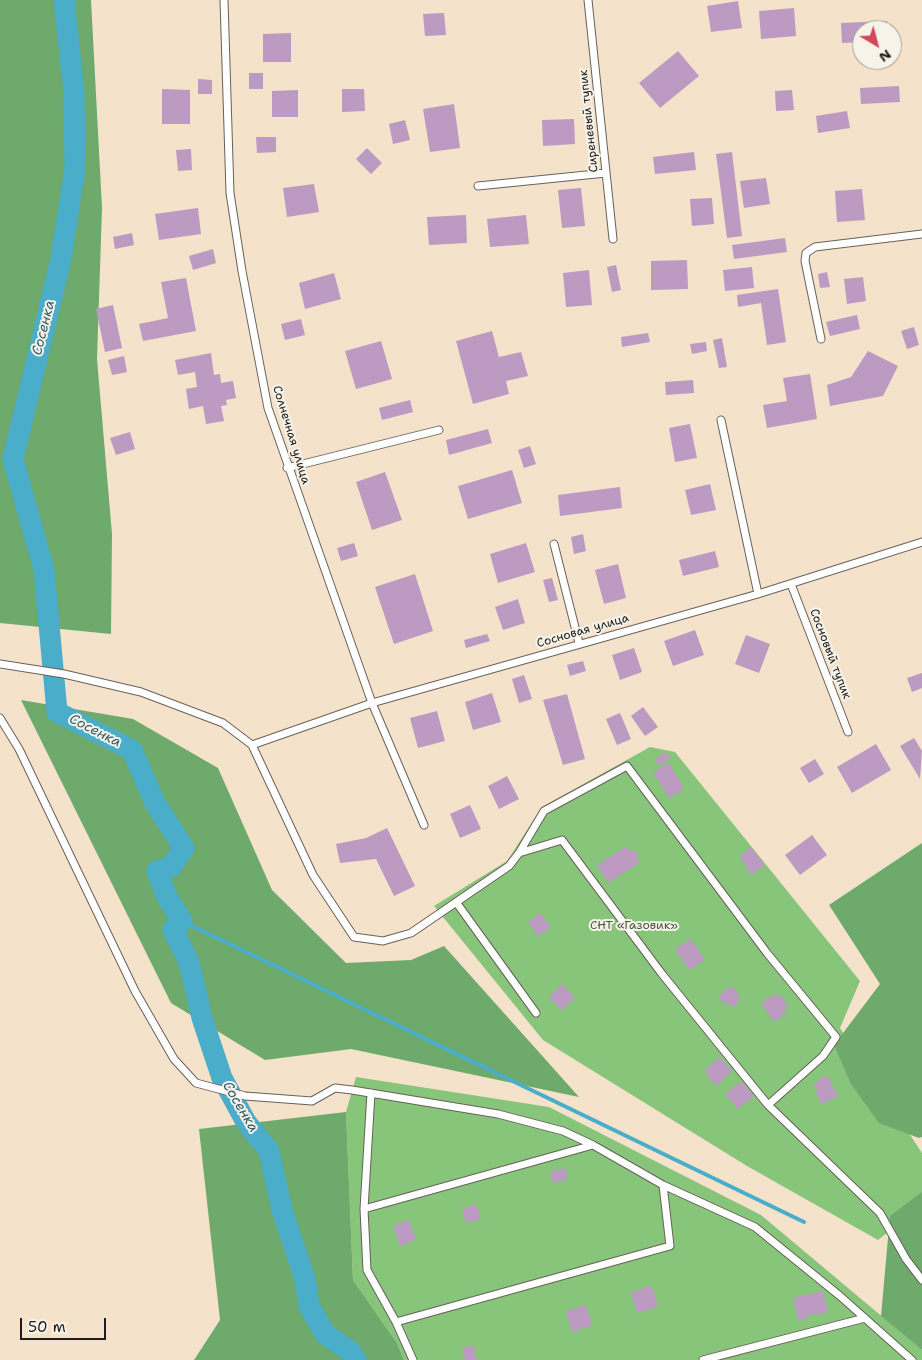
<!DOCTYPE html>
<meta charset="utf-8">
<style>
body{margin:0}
#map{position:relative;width:922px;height:1360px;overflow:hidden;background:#f5e2cb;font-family:"Shantell Sans",sans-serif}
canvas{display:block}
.north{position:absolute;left:852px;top:20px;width:50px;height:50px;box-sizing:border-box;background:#f7f3e8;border:1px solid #9f9d96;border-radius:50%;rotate:143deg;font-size:14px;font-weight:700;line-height:20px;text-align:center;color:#1c1c1c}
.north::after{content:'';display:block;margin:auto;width:18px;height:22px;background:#d1495b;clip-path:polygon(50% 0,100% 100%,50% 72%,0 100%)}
.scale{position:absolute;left:20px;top:1318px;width:86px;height:22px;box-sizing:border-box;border:2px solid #1c1c1c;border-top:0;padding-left:6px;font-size:15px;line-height:18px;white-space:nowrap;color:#1c1c1c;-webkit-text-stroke:4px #f7f3e8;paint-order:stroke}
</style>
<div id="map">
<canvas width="922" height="1360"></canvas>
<div class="north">N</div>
<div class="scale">50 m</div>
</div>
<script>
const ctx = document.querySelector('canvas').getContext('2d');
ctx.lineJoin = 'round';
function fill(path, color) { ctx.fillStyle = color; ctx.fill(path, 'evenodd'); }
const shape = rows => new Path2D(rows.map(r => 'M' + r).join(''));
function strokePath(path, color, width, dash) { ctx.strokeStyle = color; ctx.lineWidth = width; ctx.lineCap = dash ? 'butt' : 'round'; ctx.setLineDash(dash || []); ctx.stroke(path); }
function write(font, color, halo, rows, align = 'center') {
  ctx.font = font + ' "Shantell Sans",sans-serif'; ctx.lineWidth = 4; ctx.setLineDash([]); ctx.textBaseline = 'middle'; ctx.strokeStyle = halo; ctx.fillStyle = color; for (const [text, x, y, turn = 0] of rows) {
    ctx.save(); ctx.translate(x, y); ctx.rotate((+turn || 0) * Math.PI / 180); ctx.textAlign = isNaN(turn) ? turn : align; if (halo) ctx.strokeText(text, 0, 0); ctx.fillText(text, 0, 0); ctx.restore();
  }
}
fill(shape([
 [650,747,675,752,860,981,840,1028,922,1153,922,1205,878,1240,747,1166,543,1040,434,906,507,861,542,807],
 [356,1077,549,1107,761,1215,922,1350,922,1360,404,1360,397,1343,353,1280,346,1112]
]), '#87c57b');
fill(shape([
 [0,0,91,0,102,208,97,359,112,534,111,634,0,623],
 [21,700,133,719,218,768,272,890,346,963,411,960,444,946,579,1097,351,1049,265,1060,171,1003],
 [922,843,922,1137,919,1138,879,1123,851,1084,834,1045,880,984,829,905],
 [346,1112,353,1280,397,1343,404,1360,194,1360,220,1320,199,1129],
 [922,1192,922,1350,881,1316,890,1216]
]), '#6daa6b');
strokePath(shape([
 [182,921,804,1222]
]), '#4aadca', 4);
strokePath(shape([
 [64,0,74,93,75,168,61,259,13,459,44,570,57,712,132,750,155,803,184,848,171,867,157,871,167,897,182,921,173,930,189,962,202,1018,222,1078,246,1122,269,1151,282,1210,305,1279,309,1306,325,1334,351,1352,356,1360]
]), '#4aadca', 21);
fill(shape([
 [738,1,742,28,711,32,707,6],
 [794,8,796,36,761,39,759,11],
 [444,13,446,35,425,36,423,14],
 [887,21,888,30,862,30,862,42,842,43,841,23],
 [291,33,291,62,263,62,263,34],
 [678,51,699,76,660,108,639,83],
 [249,73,263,73,263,89,249,89],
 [198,79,212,80,212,94,198,94],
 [899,86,900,102,861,104,860,88],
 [162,89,190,90,190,124,162,124],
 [342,89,364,89,365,111,342,112],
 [298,90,298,117,272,117,272,91],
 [792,90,794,110,776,111,775,91],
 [454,104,460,148,430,152,423,109],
 [847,111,850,128,818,133,816,116],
 [574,119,575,144,543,146,542,120],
 [405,120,410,140,393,144,389,124],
 [256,137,276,137,276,152,257,153],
 [367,148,382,163,371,174,356,159],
 [191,149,192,170,178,171,176,150],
 [694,152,696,170,655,174,653,157],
 [732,152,742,236,727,238,716,154],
 [766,178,770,204,744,208,740,181],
 [314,184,319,212,287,217,283,188],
 [581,188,585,226,562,228,558,190],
 [862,189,865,220,837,222,835,191],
 [712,198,714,224,692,226,690,199],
 [198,208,201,234,159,240,155,214],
 [466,215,467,243,429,245,427,217],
 [526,215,529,244,490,247,487,219],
 [132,233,134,245,115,249,113,237],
 [785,238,787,252,734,259,732,245],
 [213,249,216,263,193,270,189,256],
 [687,260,688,289,651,290,651,261],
 [616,265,621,290,612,292,607,267],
 [752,267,754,288,725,291,723,270],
 [589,270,592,305,566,307,563,273],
 [827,272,830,287,820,288,818,274],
 [334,273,341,299,305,309,299,283],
 [863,277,866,301,847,304,844,279],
 [186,278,196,331,143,341,139,324,168,318,161,282],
 [778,289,786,342,767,345,761,303,738,307,737,295],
 [113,305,122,348,105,352,96,309],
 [857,315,860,329,830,336,826,322],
 [301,319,305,335,285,340,281,324],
 [914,327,919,345,907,349,901,331],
 [492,331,499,357,521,352,528,376,506,381,509,394,473,404,456,341],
 [648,333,650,342,622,347,621,337],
 [722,338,727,367,719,368,713,340],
 [381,341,392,379,356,389,345,351],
 [706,342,707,351,692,354,690,344],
 [868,351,898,366,883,396,830,406,827,385,851,377],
 [211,353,214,375,220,374,221,383,233,381,236,398,226,400,227,405,221,406,224,421,206,424,203,406,189,409,186,389,197,387,195,372,178,375,175,360],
 [124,356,127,372,112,375,108,360],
 [810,374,817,419,767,428,763,405,787,401,783,378],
 [693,380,694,393,666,395,665,382],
 [410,400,413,412,382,420,379,408],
 [690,424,697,458,675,462,669,428],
 [488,429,492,443,449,455,446,440],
 [130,432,135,449,116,455,110,438],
 [530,446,536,464,524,468,518,450],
 [512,470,522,503,468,519,458,486],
 [385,472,402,520,372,530,356,482],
 [710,484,716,510,691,515,685,490],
 [620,487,622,508,560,516,558,495],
 [583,534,586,551,574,554,571,537],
 [354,543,358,556,341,561,337,548],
 [526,543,535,572,498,583,490,554],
 [715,551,719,567,683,576,679,560],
 [618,564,626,598,604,604,595,570],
 [415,574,433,631,394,644,375,587],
 [552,578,558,600,549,602,543,580],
 [518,599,525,623,503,630,495,607],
 [695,630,704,655,673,666,664,641],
 [487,634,490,641,466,648,464,640],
 [746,635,770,644,759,673,735,664],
 [634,648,642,672,620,680,612,655],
 [583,661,586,671,570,676,567,665],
 [922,673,922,688,912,692,907,678],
 [524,675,532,699,519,703,512,679],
 [492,693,501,722,473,730,465,702],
 [567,694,585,759,563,765,543,700],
 [643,707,658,727,645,736,631,716],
 [437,711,445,741,418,748,410,718],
 [620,713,631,739,617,745,606,719],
 [914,738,922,751,920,779,900,746],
 [876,744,891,770,852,793,837,767],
 [666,752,670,759,659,766,655,759],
 [815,759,824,774,809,783,800,768],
 [669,763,684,789,669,798,653,772],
 [507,776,519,799,499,809,488,786],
 [470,805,481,829,460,838,450,814],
 [387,828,415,886,394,896,376,859,340,863,336,844,366,838],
 [812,835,827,855,800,875,785,855],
 [627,846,631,852,634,850,639,857,636,858,639,863,608,883,597,865],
 [751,847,765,865,751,875,740,856],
 [540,913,551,927,538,936,528,922],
 [691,939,705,960,689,970,675,949],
 [562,984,575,998,561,1010,549,997],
 [732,986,740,997,737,999,739,1002,732,1007,728,1003,725,1005,718,996],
 [775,994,776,997,780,994,788,1005,784,1008,787,1013,774,1022,761,1003],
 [720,1057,732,1071,716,1086,704,1071],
 [827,1075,838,1096,822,1104,815,1092,818,1091,814,1083],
 [742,1081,754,1096,738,1109,725,1094],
 [565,1168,568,1179,553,1183,550,1172],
 [476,1204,481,1219,466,1223,462,1209],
 [409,1220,416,1240,400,1246,393,1226],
 [652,1286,658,1307,637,1313,631,1292],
 [823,1291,828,1313,808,1315,809,1318,798,1320,793,1298],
 [586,1305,592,1325,572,1332,566,1311],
 [473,1345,477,1360,465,1360,462,1348]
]), '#bd9ac2');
const lane = shape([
 [224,0,230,193,242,271,268,408,372,703,424,825],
 [588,0,613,239],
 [478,186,606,173],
 [821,339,805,261,806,253,815,247,922,234],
 [721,420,758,594],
 [287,468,439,430],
 [554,544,579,643],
 [791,584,848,732],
 [0,664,64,674,141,692,223,723,252,745,313,875,354,937,383,941,411,933,509,866,519,853,562,840,662,974,768,1105,880,1213,906,1259,922,1280],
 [0,718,19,749,135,991,174,1059,196,1083,245,1096,312,1101,335,1088,352,1090,498,1114,563,1131,593,1145,663,1185,755,1227,840,1296,912,1360],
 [252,745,372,703,758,594,922,542],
 [519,853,544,811,627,766,767,953,836,1037,823,1056,768,1105],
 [456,902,536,1013],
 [371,1093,364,1209,367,1270,396,1322,413,1360],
 [364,1209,593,1145],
 [396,1322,670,1246,663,1185],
 [703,1360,865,1318]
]);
strokePath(lane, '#686159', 9);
strokePath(lane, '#fff', 7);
write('12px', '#1c1c1c', '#f7f3e8', [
 ["Сиреневый тупик",589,121,-96],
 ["Солнечная улица",291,435,73],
 ["Сосновая улица",583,631,-16],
 ["Сосновый тупик",830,654,69]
]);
write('12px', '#41573d', '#f7f3e8', [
 ["СНТ «Газовик»",634,926]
]);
write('italic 14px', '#315d6a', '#f7f3e8', [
 ["Сосенка",44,328,-76],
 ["Сосенка",95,731,27],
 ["Сосенка",240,1107,59]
]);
</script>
